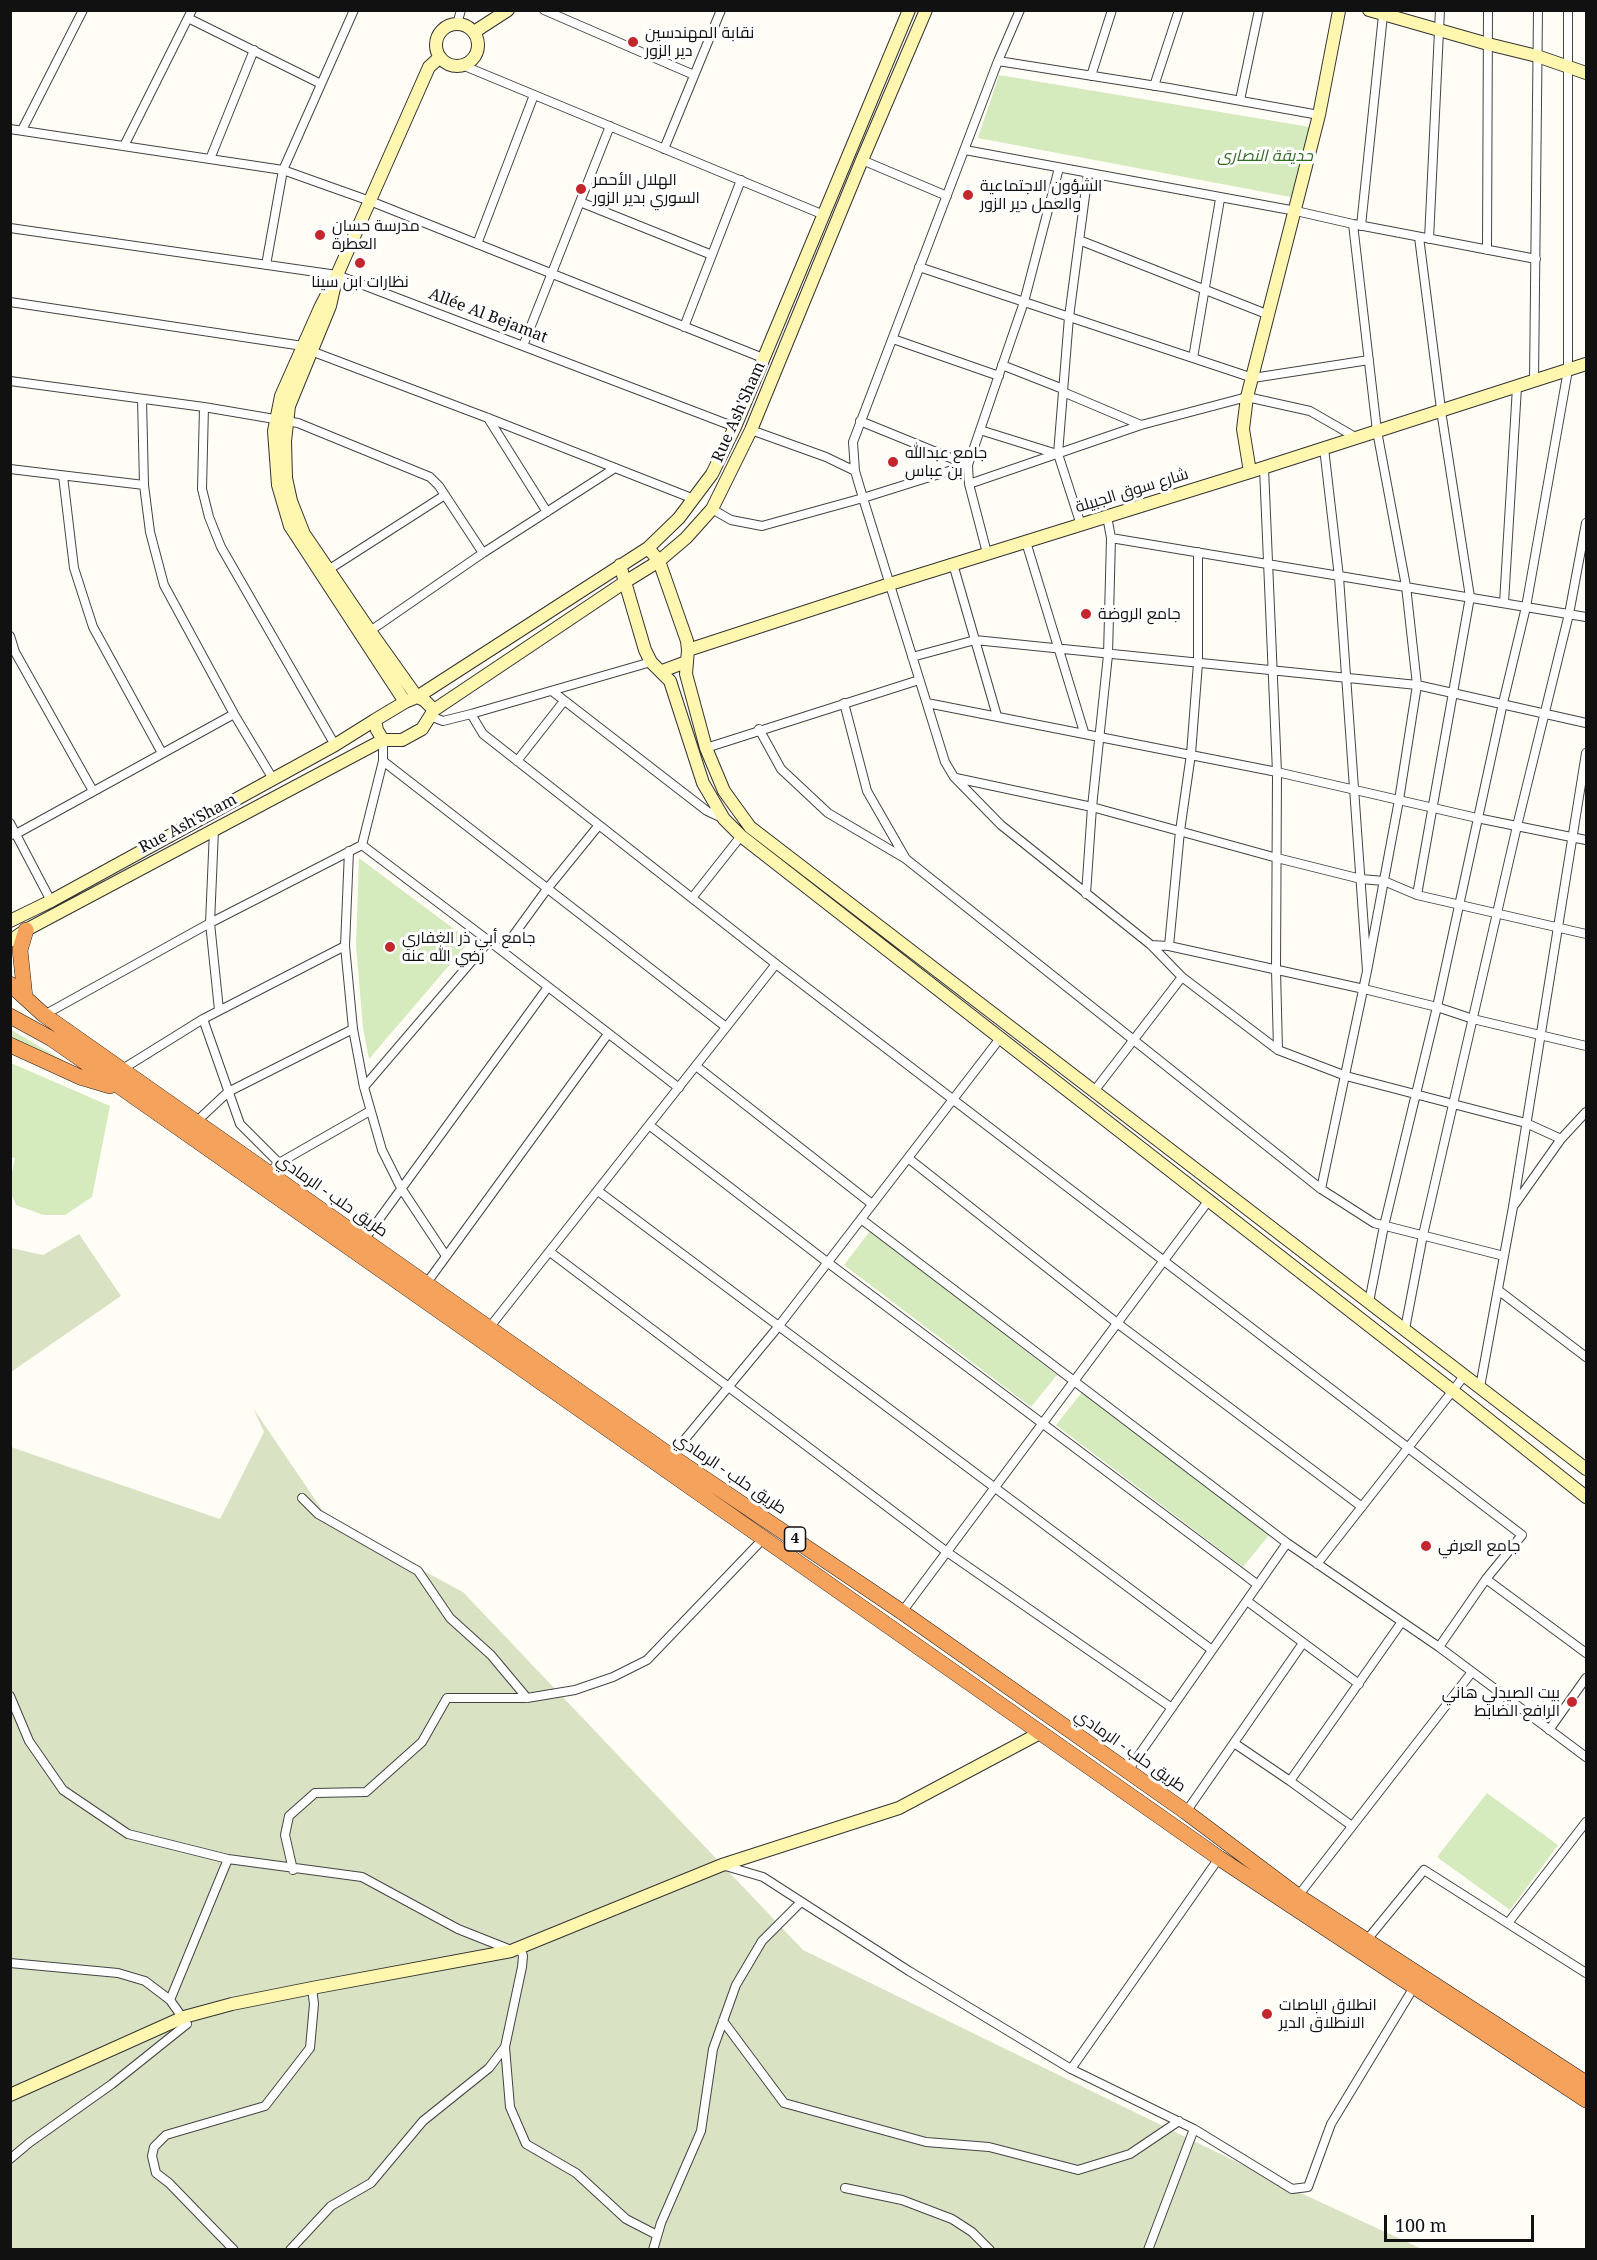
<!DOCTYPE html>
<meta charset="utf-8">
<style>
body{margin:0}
#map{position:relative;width:1597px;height:2260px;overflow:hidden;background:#fffdf5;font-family:"Noto Serif",serif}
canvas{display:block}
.frame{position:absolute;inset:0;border:12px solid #111;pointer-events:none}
.scale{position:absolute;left:1384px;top:2215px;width:150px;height:27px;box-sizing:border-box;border:3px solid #111;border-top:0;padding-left:8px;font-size:18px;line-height:21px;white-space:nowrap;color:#111;-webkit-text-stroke:4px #fff;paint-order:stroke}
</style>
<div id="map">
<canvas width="1597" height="2260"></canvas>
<div class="frame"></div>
<div class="scale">100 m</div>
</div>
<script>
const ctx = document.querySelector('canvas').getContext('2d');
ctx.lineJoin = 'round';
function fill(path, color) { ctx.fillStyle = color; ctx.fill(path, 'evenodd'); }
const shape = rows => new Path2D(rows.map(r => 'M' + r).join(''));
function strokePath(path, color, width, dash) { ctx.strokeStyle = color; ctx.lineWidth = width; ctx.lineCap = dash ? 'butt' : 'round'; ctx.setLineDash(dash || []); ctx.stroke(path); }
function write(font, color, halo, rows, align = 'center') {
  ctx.font = font + ' "Noto Serif",Cairo,serif'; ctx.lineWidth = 6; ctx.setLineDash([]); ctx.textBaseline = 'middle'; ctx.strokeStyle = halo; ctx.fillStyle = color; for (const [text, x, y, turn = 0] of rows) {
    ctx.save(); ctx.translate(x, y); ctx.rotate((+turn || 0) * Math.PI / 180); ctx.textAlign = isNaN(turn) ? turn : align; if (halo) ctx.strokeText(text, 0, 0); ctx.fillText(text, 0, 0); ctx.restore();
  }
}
fill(shape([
 [999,75,1310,127,1296,198,978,138],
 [359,858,470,941,369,1059,363,1028,356,945],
 [10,1029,79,1070,11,1039],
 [11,1063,110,1106,92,1197,65,1215,43,1215,16,1205,11,1193,11,1178,15,1158,10,1157],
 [870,1231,1057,1375,1031,1407,844,1265],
 [1083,1391,1269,1535,1243,1567,1056,1425],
 [1487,1793,1558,1845,1510,1910,1437,1857]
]), '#d5ebbd');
fill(shape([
 [79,1234,121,1296,11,1372,11,1248,43,1255],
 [253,1408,329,1520,463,1592,803,1950,1292,2189,1422,2249,11,2250,11,1447,220,1519,264,1432]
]), '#d9e3c4');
const street = shape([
 [544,10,694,75],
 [1020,10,998,61,853,442,855,471,863,498,945,762,954,777,1001,825,1151,945,1182,977,1278,1050,1346,1076,1526,1123,1561,1139],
 [188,18,321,84],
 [457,24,461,10],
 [998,61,1169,88,1319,115],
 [462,65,824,215],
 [1091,76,1112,10],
 [1154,86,1179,10],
 [1240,100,1259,10],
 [10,129,283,170,370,201,763,358],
 [22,130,83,10],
 [124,146,192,10],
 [664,149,721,10],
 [965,150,1296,211,1353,224,1536,259],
 [210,159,254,50],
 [862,160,947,196],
 [580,202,712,255],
 [1353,224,1377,431,1406,586,1417,685,1399,800,1367,971],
 [1361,226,1383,15],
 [10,228,337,275,735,427],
 [1429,239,1440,10],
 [1079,240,1269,315],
 [477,244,534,95],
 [1487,250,1488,10],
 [266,265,283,170,354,10],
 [919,267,1253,378,1369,360],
 [10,302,303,346],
 [684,327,741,180],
 [893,339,999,376],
 [523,346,610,126],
 [311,351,488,418,694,499],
 [1193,358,1220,199],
 [1002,365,1063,389],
 [10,381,204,407,298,423,430,477,439,486,483,553],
 [1534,381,1538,10],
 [1063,392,1141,425],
 [142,399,144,485,150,532,164,585,234,714,273,779],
 [204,407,202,489,209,517,221,547,335,745],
 [488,418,547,512],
 [751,430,826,457,855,471],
 [980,430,1057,454],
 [1264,468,1277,772,1276,970,1278,1050],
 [10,469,144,485],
 [63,476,74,568,93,627,162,753],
 [969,484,1141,425,1247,397,1310,411,1357,438],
 [712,509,731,520,762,526,863,498,968,465,860,421],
 [1081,525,1058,454,1069,317,1088,173],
 [1111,538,1586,617],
 [1026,542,1084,732],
 [987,553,969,484,968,465,1024,302,1059,168],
 [953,564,997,716],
 [328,570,445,495],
 [1504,603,1517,387],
 [370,631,483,553,615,468],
 [10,636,15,652,93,791],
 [912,657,975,640,1417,685,1586,723],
 [552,691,707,811,724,819],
 [844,703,867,791,906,859,1321,1189,1374,1223,1504,1256],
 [927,703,1277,772,1477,818,1586,840],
 [471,714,483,734,776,964,1522,1535,1486,1579,1439,1647],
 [430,716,443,721,471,714,651,662],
 [759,729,781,769,828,813,906,859],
 [383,740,383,761,726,1027],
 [706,748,919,680],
 [383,761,362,845,489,941,679,1088],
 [517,761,564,701],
 [956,778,1092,807,1277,858,1361,879,1384,881,1417,895,1470,597,1442,417,1419,237],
 [10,823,51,901],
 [214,830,210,923,219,1010],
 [10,835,16,834,234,714],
 [349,851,345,946,353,1029,364,1087,382,1150,401,1188,446,1256],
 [1086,894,1092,807,1108,655,1111,538,1107,516],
 [1417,895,1586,934],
 [692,898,741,836],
 [1151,945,1169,946,1364,989,1437,1007,1473,1019,1586,1046],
 [1169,946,1180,831,1191,754,1198,663,1198,552],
 [502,951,547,889,599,825],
 [44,1015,210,923,362,845],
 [203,1019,240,1124,279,1163,269,1173],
 [696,1066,872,1204],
 [121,1070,203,1019,345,946],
 [364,1087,489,941],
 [1095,1090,1182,977],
 [196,1122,228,1092,353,1029],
 [649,1125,827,1262,1258,1585],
 [908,1158,1117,1323,1362,1507],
 [279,1163,370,1111],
 [1321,1189,1367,971,1339,577,1324,448],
 [598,1191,1212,1650],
 [1515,1204,1561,1139,1586,1112],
 [861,1219,1287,1543,1439,1647,1586,1757],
 [364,1240,548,987],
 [550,1252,947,1552,1172,1708],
 [426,1284,608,1034],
 [1498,1290,1586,1357],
 [1369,1302,1384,1226,1437,1007,1503,703,1526,607,1568,370,1568,10],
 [489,1328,776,964],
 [1405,1329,1423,1235,1517,826,1569,614,1586,523],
 [1480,1387,1513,1207,1586,753],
 [671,1456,778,1327,1001,1037],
 [302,1498,318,1514,418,1571,450,1618,491,1655,527,1698],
 [1317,1564,1465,1375],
 [1486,1579,1586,1653],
 [1247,1601,1359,1684],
 [902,1612,1209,1200],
 [10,1696,29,1741,63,1790,128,1834,228,1859,362,1877,458,1929,511,1950],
 [1549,1730,1586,1678],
 [1234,1743,1290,1781],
 [1127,1772,1287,1543],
 [1186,1812,1303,1643],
 [1352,1826,1290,1781,1401,1623],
 [722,1865,763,1877,909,1971,1071,2069,1194,2129,1148,2250],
 [293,1870,285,1835,289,1816,315,1793,366,1792,422,1742,447,1698,527,1698,575,1690,613,1677,647,1660,763,1539],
 [1298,1896,1472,1672],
 [1508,1923,1586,1822],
 [1366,1941,1424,1870,1586,1973],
 [520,1947,523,1956,522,1967,505,2047,510,2107,526,2144,576,2173,626,2219,657,2235],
 [10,1963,118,1973,145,1981,170,2000,187,2024,112,2084,29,2143,10,2159],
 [170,2000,228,1859],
 [723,2021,784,2103,926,2142,989,2147,1078,2170,1130,2154,1179,2121],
 [1071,2069,1219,1858],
 [1194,2129,1292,2189,1308,2187,1331,2124,1414,1987],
 [845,2188,902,2200,952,2219,972,2232,990,2250],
 [234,2250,169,2183,156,2173,152,2156,154,2147,166,2135,265,2106,310,2048,314,2004,312,1988],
 [290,2250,331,2206,371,2183,423,2121,489,2068,505,2047],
 [653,2250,661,2223,701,2131,713,2049,736,1985,762,1941,801,1902]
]);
const secondary = shape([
 [1369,10,1488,44,1537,56,1586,73],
 '436 45a21 21 0 1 1 42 0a21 21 0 1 1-42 0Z',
 [474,32,508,10],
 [337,275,330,306,289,406,285,441,286,478,291,501,304,534,370,631,417,697,424,700,434,710,422,729,402,740,383,740,377,730,375,720,405,702,417,697,648,548,679,518,712,474,735,427,909,10],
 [1250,472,1243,429,1247,397,1319,115,1339,11],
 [648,548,659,561,687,641,688,650,686,674,706,748,724,791,750,827,1586,1469],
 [620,565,645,650,651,662,670,681,703,783,724,819,741,836,1453,1391,1586,1497],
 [688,650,890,584,1250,472,1586,364],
 [662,671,686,662],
 [405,702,290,526,278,485,274,431,281,396,320,308,337,275,429,67,440,57],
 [434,710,625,582,659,561,686,538,712,509,751,430,862,160,926,10],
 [10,921,51,901,335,745,375,720],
 [10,941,26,930,383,740],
 [10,2095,184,2017,232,2004,312,1988,511,1951,722,1865,899,1808,1040,1733]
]);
const highway = shape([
 [10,984,44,1015,671,1456,902,1612,1186,1812,1298,1896,1586,2083],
 [25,997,20,950,26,930],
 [10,1016,52,1039,1219,1858,1586,2100],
 [10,1045,80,1077,110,1086]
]);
strokePath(street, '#444', 10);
strokePath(secondary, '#333', 14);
strokePath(highway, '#222', 16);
strokePath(street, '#fff', 8);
strokePath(secondary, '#fff6b0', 12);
strokePath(highway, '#f5a25d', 15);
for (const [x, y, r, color] of [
 [633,42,6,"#c4262e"],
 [581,189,6,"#c4262e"],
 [968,195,6,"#c4262e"],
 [320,235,6,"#c4262e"],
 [360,263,6,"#c4262e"],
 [893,462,6,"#c4262e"],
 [1086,614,6,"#c4262e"],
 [390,947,6,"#c4262e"],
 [1426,1546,6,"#c4262e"],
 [1572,1702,6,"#c4262e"],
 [1267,2014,6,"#c4262e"]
]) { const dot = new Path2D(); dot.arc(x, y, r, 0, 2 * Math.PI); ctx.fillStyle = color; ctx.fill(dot); strokePath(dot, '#fff', 2); }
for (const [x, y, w] of [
 [795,1539,21]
]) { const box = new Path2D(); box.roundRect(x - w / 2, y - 12, w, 24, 4.5); ctx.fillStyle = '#fff'; ctx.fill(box); strokePath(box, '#111', 1.5); }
write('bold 15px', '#111', null, [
 ["4",795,1539]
]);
write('16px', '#111', '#fff', [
 ["نقابة المهندسين",645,33],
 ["دير الزور",645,51],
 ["الهلال الأحمر",593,180],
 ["السوري بدير الزور",593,198],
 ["الشؤون الاجتماعية",980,186],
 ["والعمل دير الزور",980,204],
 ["مدرسة حسان",332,226],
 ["العطرة",332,244],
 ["نظارات ابن سينا",360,282,"center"],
 ["جامع عبدالله",905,453],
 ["بن عباس",905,471],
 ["جامع الروضة",1098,614],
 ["جامع أبي ذر الغفاري",402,938],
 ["رضي الله عنه",402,956],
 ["جامع العرفي",1438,1546],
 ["بيت الصيدلي هاني",1560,1693,"right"],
 ["الرافع الضابط",1560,1711,"right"],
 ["انطلاق الباصات",1279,2005],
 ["الانطلاق الدير",1279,2023]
], 'left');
write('italic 16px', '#2f6b1f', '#fff', [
 ["حديقة النصارى",1265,156]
]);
write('16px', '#111', '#fff', [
 ["Allée Al Bejamat",488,316,21],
 ["Rue Ash'Sham",739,412,-66],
 ["شارع سوق الجبيلة",1132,491,-17],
 ["Rue Ash'Sham",188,824,-28],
 ["طريق حلب - الرمادي",332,1196,35],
 ["طريق حلب - الرمادي",730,1474,34],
 ["طريق حلب - الرمادي",1130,1751,35]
]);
</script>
